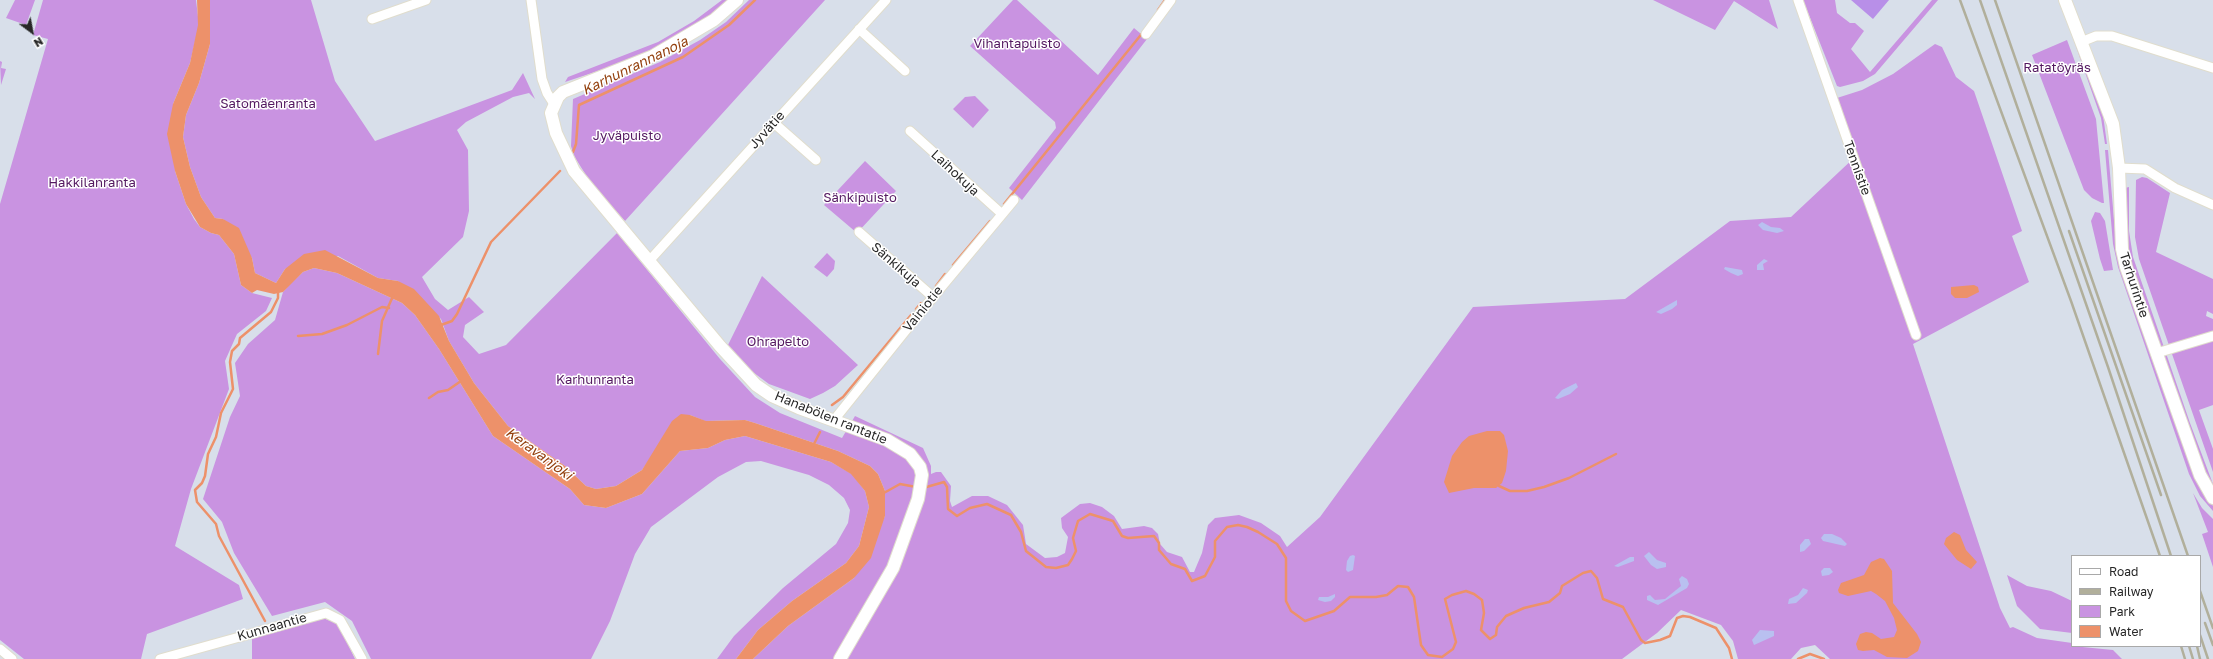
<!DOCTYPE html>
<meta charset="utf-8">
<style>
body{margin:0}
#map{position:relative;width:2213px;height:659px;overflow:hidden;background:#d8dfea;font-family:"Golos Text",sans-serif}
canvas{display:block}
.legend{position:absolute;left:2071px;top:555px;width:130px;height:92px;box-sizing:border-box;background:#fff;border:1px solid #a9a9a9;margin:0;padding:5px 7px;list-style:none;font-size:12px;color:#272727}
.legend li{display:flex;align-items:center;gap:8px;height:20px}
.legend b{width:20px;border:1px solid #a9a9a9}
.north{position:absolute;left:12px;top:12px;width:40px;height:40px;-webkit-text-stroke:3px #fff;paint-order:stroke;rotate:148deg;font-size:11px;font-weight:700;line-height:16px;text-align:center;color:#272727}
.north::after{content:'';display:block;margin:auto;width:14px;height:18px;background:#272727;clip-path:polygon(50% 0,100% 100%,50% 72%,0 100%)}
</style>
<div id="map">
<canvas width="2213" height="659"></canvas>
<ul class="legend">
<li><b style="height:5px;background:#fff"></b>Road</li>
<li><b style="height:5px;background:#b1af9b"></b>Railway</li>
<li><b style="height:11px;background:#c993e1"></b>Park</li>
<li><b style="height:11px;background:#ed916a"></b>Water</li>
</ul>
<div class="north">N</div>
</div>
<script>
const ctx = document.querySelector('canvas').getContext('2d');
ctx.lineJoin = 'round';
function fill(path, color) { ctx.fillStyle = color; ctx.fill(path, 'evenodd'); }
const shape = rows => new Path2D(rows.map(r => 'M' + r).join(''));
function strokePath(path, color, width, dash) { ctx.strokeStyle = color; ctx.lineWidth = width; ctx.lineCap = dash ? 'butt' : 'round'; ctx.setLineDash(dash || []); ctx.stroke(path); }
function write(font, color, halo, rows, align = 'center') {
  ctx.font = font + ' "Golos Text",sans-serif'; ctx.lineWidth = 3; ctx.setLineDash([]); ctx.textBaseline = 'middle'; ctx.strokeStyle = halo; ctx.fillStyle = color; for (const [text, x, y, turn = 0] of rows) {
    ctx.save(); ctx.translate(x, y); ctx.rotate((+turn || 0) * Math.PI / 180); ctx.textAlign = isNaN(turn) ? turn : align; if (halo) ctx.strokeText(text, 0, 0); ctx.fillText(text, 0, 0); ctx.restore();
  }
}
fill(shape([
 [15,0,35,0,26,25,6,18],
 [43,0,196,0,199,25,190,63,173,104,175,171,186,204,194,219,200,227,211,233,219,235,234,254,241,285,252,293,272,298,266,311,237,334,225,361,229,389,191,489,175,546,239,585,243,599,147,634,141,659,24,659,0,640,0,204,48,39,33,35],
 [210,0,311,0,335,81,375,141,512,90,523,73,535,99,529,93,513,97,466,122,457,130,468,150,469,211,463,237,422,277,435,299,448,310,469,297,484,312,465,325,463,337,479,354,506,345,617,233,720,359,755,397,780,413,842,438,855,416,923,448,931,466,931,474,936,472,941,472,951,486,950,501,952,507,972,496,988,496,1007,505,1023,525,1026,544,1045,558,1057,557,1065,553,1068,537,1062,528,1061,518,1080,504,1090,503,1102,507,1114,516,1122,529,1144,526,1152,528,1158,534,1160,544,1167,552,1182,557,1190,572,1194,572,1202,553,1208,525,1215,518,1239,515,1261,523,1280,536,1287,547,1320,517,1473,307,1625,299,1730,221,1791,217,1856,156,1837,98,1862,90,1893,74,1935,44,1942,47,1956,77,1974,91,2022,231,2012,236,2029,282,1913,344,2000,608,2010,628,2013,627,2037,638,2072,643,2072,646,2113,650,2122,659,1830,659,1815,645,1801,648,1791,659,1738,659,1733,641,1721,625,1681,610,1657,633,1622,659,753,659,788,626,854,578,885,516,885,491,878,474,870,466,838,451,755,423,745,420,705,421,690,415,652,456,642,470,616,486,596,489,586,486,565,466,508,426,474,383,449,341,441,319,398,281,378,278,338,256,285,269,276,283,255,273,252,258,223,219,215,218,201,197,190,167,183,137,186,115,199,83,210,44],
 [722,0,729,0,703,22,677,39,631,60,565,82,568,77,658,42,694,21],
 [749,0,825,0,625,221,591,183,574,156,571,146,573,99,660,62,700,40,726,22],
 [1013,0,1017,0,1098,75,1134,28,1147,39,1022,200,1009,188,1056,128,1055,122,970,46],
 [1653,0,1769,0,1778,29,1734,1,1715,30],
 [1803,0,1835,0,1837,13,1850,23,1855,23,1864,31,1851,49,1870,72,1932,0,1938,0,1875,74,1863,81,1840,87,1837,86],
 [2067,40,2096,119,2104,203,2102,203,2092,198,2084,190,2032,55],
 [2076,40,2103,115,2107,144,2105,144,2101,118,2074,41],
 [0,61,2,62,1,68,6,69,1,85],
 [975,96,989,110,973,128,953,109,965,97],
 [2105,150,2108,150,2116,243,2158,374,2194,476,2203,493,2213,506,2213,511,2200,496,2189,474,2118,267,2113,244],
 [865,161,896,191,857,233,824,205],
 [2142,177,2147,178,2170,193,2156,252,2213,279,2213,314,2207,311,2206,316,2213,319,2213,405,2199,410,2213,449,2213,472,2139,259,2135,237,2136,180],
 [2129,187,2129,231,2133,257,2190,423,2213,484,2213,491,2205,478,2130,263,2126,241,2125,188],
 [2095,212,2100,213,2105,221,2113,270,2104,271,2100,259,2091,221],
 [827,253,835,261,834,269,827,277,814,267],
 [314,268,337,273,402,303,415,315,439,349,493,436,570,489,584,505,606,508,642,494,680,451,708,448,725,440,745,436,831,462,852,474,865,491,869,507,859,546,846,563,792,601,758,630,736,659,717,659,734,636,783,588,836,544,848,523,850,510,844,498,829,485,809,475,761,461,746,462,718,477,651,527,635,554,610,621,591,659,371,659,352,621,325,602,272,616,234,553,222,522,203,499,230,417,240,396,235,363,248,344,275,320,283,292,290,284,303,272],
 [762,276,858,365,835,386,823,393,810,399,769,384,750,370,728,345],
 [2193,493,2202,508,2213,519,2213,567,2202,534,2208,532],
 [2007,575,2027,586,2051,591,2072,601,2072,633,2040,629,2017,606],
 [321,617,338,624,355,659,252,659,252,639]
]), '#c993e1');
fill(shape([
 [1762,222,1771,227,1780,228,1784,231,1777,233,1763,230,1758,225],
 [1764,259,1768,261,1763,264,1764,270,1757,270,1757,265],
 [1725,267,1742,270,1743,274,1738,276,1731,273,1724,269],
 [1677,300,1677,305,1672,309,1661,314,1656,312],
 [1576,383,1578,387,1570,394,1558,399,1555,398,1562,390],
 [1824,534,1832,534,1841,538,1847,544,1845,546,1823,541,1821,538],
 [1805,539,1809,539,1811,544,1804,551,1800,552,1800,545],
 [1649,552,1657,560,1666,563,1666,567,1657,569,1651,565,1644,556],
 [1353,555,1355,556,1353,570,1348,572,1346,570,1347,561,1350,556],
 [1630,557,1634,557,1634,561,1618,567,1614,566],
 [1824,568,1830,568,1833,572,1829,575,1822,576,1821,571],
 [1682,576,1687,579,1689,584,1687,588,1658,605,1647,600,1647,596,1650,595,1655,600,1665,599,1681,586,1679,579],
 [1803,588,1808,590,1807,593,1796,603,1788,604,1789,599,1798,595],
 [1335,594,1335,597,1331,601,1325,602,1318,600,1319,597,1328,597],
 [1760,630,1774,631,1774,636,1754,645,1752,640]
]), '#b9c0f0');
fill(shape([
 [1851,0,1889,0,1873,19]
]), '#b88fe8');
fill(shape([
 [197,0,210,0,210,44,199,83,186,115,183,137,190,167,201,197,215,218,223,219,239,228,252,258,255,273,276,283,285,269,304,254,325,250,378,278,398,281,414,289,439,316,449,341,474,383,508,426,565,466,586,486,596,489,616,486,642,470,672,421,681,414,690,415,706,421,745,420,755,423,838,451,870,466,878,474,885,491,885,516,871,558,854,578,788,626,753,659,736,659,758,630,792,601,846,563,859,546,869,507,865,491,851,474,831,462,745,436,725,440,708,448,680,451,642,494,606,508,584,505,570,489,493,436,439,349,415,315,402,303,337,273,314,268,303,272,283,292,274,294,257,290,252,293,241,285,234,254,219,235,211,233,200,227,186,204,175,171,167,134,173,104,190,63,198,25],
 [1974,285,1978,287,1979,292,1967,298,1955,298,1951,294,1951,287],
 [1487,431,1500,431,1504,435,1508,451,1506,471,1502,483,1496,488,1474,488,1449,493,1444,482,1452,456,1462,442,1469,436],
 [1954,532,1960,535,1966,550,1977,562,1971,569,1957,560,1944,544,1946,538],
 [1880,558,1884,559,1892,571,1893,603,1917,634,1921,642,1918,651,1907,658,1887,657,1874,650,1863,651,1858,650,1856,644,1860,634,1866,632,1872,633,1881,639,1894,637,1897,630,1894,618,1885,601,1876,594,1871,591,1848,596,1839,593,1838,590,1841,583,1864,575,1871,562]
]), '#ed916a');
strokePath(shape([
 [1158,10,1165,0],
 [573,152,576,144,579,105,683,57,729,25,755,0],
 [1004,204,1144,31],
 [953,265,990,221],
 [936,286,945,274],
 [916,309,921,303],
 [441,325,452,321,457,314,491,242,560,171],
 [298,336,322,334,347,325,382,307,389,308],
 [378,354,382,321,393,296],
 [429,398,438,392,448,390,461,381],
 [832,405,843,397,911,315],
 [813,446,820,432],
 [1499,486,1510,491,1527,491,1544,487,1569,478,1616,454],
 [923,488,944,482,947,487,948,509,957,516,970,508,987,504,1011,515,1021,532,1026,551,1046,567,1056,568,1068,565,1072,559,1076,551,1073,538,1078,521,1090,514,1113,521,1122,536,1128,538,1154,536,1159,543,1159,550,1171,564,1185,569,1192,581,1205,576,1215,557,1215,541,1227,527,1238,525,1247,527,1258,532,1277,544,1286,558,1286,601,1291,611,1305,621,1334,611,1350,597,1376,597,1387,595,1398,586,1408,587,1414,597,1421,645,1428,655,1442,657,1453,649,1456,642,1445,599,1452,595,1466,591,1474,594,1482,600,1484,613,1481,630,1490,639,1496,635,1497,627,1506,616,1524,608,1549,602,1560,593,1562,586,1583,573,1591,571,1597,578,1603,599,1623,607,1641,640,1645,643,1660,640,1670,636,1677,618,1683,616,1690,617,1716,628,1729,648,1732,659],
 [882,494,900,484,916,487],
 [265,621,219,536,216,524,197,502,195,490,202,483,205,476,208,454,216,437,221,413,233,389,230,362,232,351,239,344,240,338,271,312,278,298,278,292],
 [1798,659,1810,654,1824,659]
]), '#ed916a', 2.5);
const minor = shape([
 [531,0,542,79,547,93,554,104],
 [1798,0,1916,335],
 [372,19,426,0],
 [859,29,905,71],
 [1146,34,1171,0],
 [2081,42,2096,36,2112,36,2213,68],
 [774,123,816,160],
 [910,131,1002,214],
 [2119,168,2145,169,2175,188,2213,205],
 [859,232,933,297],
 [649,261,886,0],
 [2157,353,2213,336],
 [834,420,919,314,1014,200],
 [0,649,12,659],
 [160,659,326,613,340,620,362,659]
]);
const tertiary = shape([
 [737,0,714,20,653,56,563,92,558,97,551,113,556,133,574,171,720,346,756,385,772,396,799,408,887,440,910,454,920,467,922,475,918,499,893,568,840,659],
 [2065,0,2113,124,2119,168,2122,249,2126,267,2200,475,2213,498]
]);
strokePath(minor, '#e0ddcd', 11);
strokePath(tertiary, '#e0ddcd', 14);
strokePath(minor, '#fff', 9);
strokePath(tertiary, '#fff', 12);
strokePath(shape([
 [1960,0,2071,301,2160,556],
 [1980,0,2108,367,2171,556],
 [1995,0,2188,556],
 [2069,231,2161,495],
 [2200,591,2213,628],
 [2205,623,2213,645],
 [2200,635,2208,659],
 [2181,646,2185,659],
 [2189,646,2193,659],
 [2197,646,2200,659]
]), '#b1af9b', 2.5);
write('13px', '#541961', '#fff', [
 ["Vihantapuisto",1017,44],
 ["Ratatöyräs",2057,68],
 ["Satomäenranta",268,104],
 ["Jyväpuisto",627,136],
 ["Hakkilanranta",92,183],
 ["Sänkipuisto",860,198],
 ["Ohrapelto",778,342],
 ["Karhunranta",595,380]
]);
write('13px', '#272727', '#fff', [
 ["Jyvätie",767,130,-48],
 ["Tennistie",1857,168,70],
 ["Laihokuja",955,173,43],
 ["Sänkikuja",896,265,41],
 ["Tarhurintie",2134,285,72],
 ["Vainiotie",923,309,-51],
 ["Hanabölen rantatie",831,418,22],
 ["Kunnaantie",272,627,-16]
]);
write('italic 14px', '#93400e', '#fff', [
 ["Karhunrannanoja",635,66,-26],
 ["Keravanjoki",539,454,36]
]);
</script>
